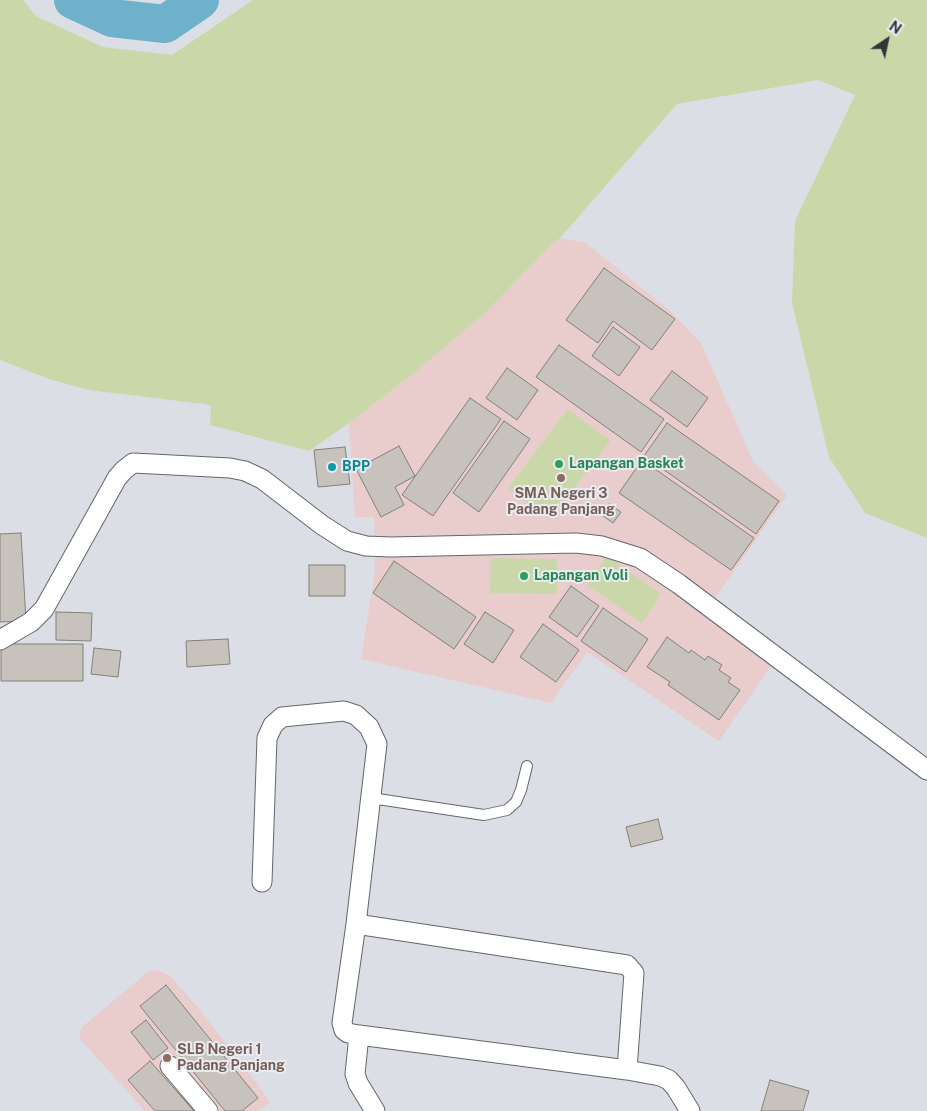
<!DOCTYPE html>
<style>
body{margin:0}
#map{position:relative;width:927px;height:1111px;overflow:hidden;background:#dbdee5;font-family:"Public Sans",sans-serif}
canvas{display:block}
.north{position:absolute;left:862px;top:15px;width:50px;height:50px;-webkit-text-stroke:4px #e8ebf2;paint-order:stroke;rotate:34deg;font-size:14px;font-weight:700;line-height:20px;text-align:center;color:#333437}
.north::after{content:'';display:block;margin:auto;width:18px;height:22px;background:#333437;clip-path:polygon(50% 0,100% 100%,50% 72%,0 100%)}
</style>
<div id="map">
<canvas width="927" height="1111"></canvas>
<div class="north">N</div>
</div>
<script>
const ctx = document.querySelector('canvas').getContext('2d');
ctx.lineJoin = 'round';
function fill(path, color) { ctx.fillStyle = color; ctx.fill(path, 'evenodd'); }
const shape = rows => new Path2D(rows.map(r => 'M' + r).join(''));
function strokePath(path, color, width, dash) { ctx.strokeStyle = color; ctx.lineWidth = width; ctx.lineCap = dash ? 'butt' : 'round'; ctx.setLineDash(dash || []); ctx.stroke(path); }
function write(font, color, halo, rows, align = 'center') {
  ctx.font = font + ' "Public Sans",sans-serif'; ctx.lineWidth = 4; ctx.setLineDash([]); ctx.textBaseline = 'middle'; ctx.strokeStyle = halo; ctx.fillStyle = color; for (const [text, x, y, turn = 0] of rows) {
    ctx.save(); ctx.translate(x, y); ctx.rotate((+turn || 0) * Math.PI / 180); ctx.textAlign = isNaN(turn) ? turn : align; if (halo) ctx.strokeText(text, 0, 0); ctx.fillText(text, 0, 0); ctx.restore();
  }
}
fill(shape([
 [560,238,586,243,670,311,701,343,753,461,787,495,709,607,778,656,719,741,587,652,551,703,361,659,375,572,374,517,355,517,349,423,413,374,485,313,552,244],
 [153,970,160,971,170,976,194,1003,252,1077,270,1102,259,1111,145,1111,81,1040,79,1033,82,1027,148,972]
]), '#e8cdcc');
fill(shape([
 [0,0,23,0,36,16,103,47,172,55,253,0,927,0,927,538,865,513,829,457,792,303,795,221,855,95,818,80,677,104,560,238,552,244,485,313,413,374,349,423,309,451,210,425,211,405,89,390,49,379,0,360],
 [568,409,610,441,550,520,508,488],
 [607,556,661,594,642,623,587,585],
 [491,558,557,559,557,594,490,593]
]), '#cad8a9');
strokePath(shape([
 [73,0,112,18,165,24,200,0]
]), '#6fb0ca', 38);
const building = shape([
 [604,268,675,319,652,350,613,321,598,343,566,320,604,268],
 [613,327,640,347,619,376,592,356,613,327],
 [559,345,664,419,641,452,536,377,559,345],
 [507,368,538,390,517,420,486,398,507,368],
 [672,371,708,398,687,427,650,400,672,371],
 [470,398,501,419,433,516,402,495,470,398],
 [504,421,530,439,479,512,453,493,504,421],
 [667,423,779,501,756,534,644,456,667,423],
 [399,446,415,476,395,487,404,505,381,517,356,469,399,446],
 [345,447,350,484,318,487,314,450,345,447],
 [642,460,754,538,731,570,619,493,642,460],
 [609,504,621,512,613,523,602,515,609,504],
 [21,533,26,621,0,622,0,534,21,533],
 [394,561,476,617,454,649,373,593,394,561],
 [309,565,345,565,345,596,309,596,309,565],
 [571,586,599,606,577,637,549,617,571,586],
 [603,608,648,639,626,672,581,641,603,608],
 [56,612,92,613,91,641,56,640,56,612],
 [485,612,514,630,493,663,464,644,485,612],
 [543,624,579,650,556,682,520,657,543,624],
 [667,637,689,653,691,650,705,660,708,656,722,665,719,670,731,678,728,682,740,690,719,720,668,685,670,682,647,667,667,637],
 [228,639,230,664,187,667,186,641,228,639],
 [1,644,83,644,83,681,1,681,1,644],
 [94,648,121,651,118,677,91,674,94,648],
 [658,819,663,839,631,847,626,827,658,819],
 [166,985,258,1098,242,1111,225,1111,140,1006,166,985],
 [146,1020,168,1048,153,1060,131,1032,146,1020],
 [150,1061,194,1111,155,1111,128,1080,150,1061],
 [770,1080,809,1091,803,1111,761,1111,770,1080]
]);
fill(building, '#c7c2bc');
strokePath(building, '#84807a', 1);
const service = shape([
 [371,798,484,815,507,810,516,802,521,790,527,766]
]);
const minor = shape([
 [0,640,31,622,44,609,117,478,124,470,133,463,230,468,245,471,262,479,322,525,347,541,366,546,391,547,576,543,602,546,640,558,679,584,927,770],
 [262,882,267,738,273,725,282,717,344,711,356,715,369,727,377,744,356,924,342,1023,344,1030,348,1033,359,1035,627,1070,660,1076,669,1080,676,1088,690,1111],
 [356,924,627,965,634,973,627,1070],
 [359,1035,355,1074,358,1083,375,1111],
 [170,1066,208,1111]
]);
strokePath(service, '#63666b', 12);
strokePath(minor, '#63666b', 21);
strokePath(service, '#fff', 10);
strokePath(minor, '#fff', 19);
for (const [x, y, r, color] of [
 [559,464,5,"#2e9e5b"],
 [332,467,5,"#0f9aa8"],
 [561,478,5,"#8d6e63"],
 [524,576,5,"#2e9e5b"],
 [167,1058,5,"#8d6e63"]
]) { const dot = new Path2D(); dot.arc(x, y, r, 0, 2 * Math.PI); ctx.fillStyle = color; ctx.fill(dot); strokePath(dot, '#e8ebf2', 2); }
write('bold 14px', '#27864d', '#e8ebf2', [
 ["Lapangan Basket",569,464],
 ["Lapangan Voli",534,576]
], 'left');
write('bold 14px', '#0d838f', '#e8ebf2', [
 ["BPP",342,467]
], 'left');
write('bold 14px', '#785e54', '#e8ebf2', [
 ["SMA Negeri 3",561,494],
 ["Padang Panjang",561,510],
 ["SLB Negeri 1",177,1050,"left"],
 ["Padang Panjang",177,1066,"left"]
]);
</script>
